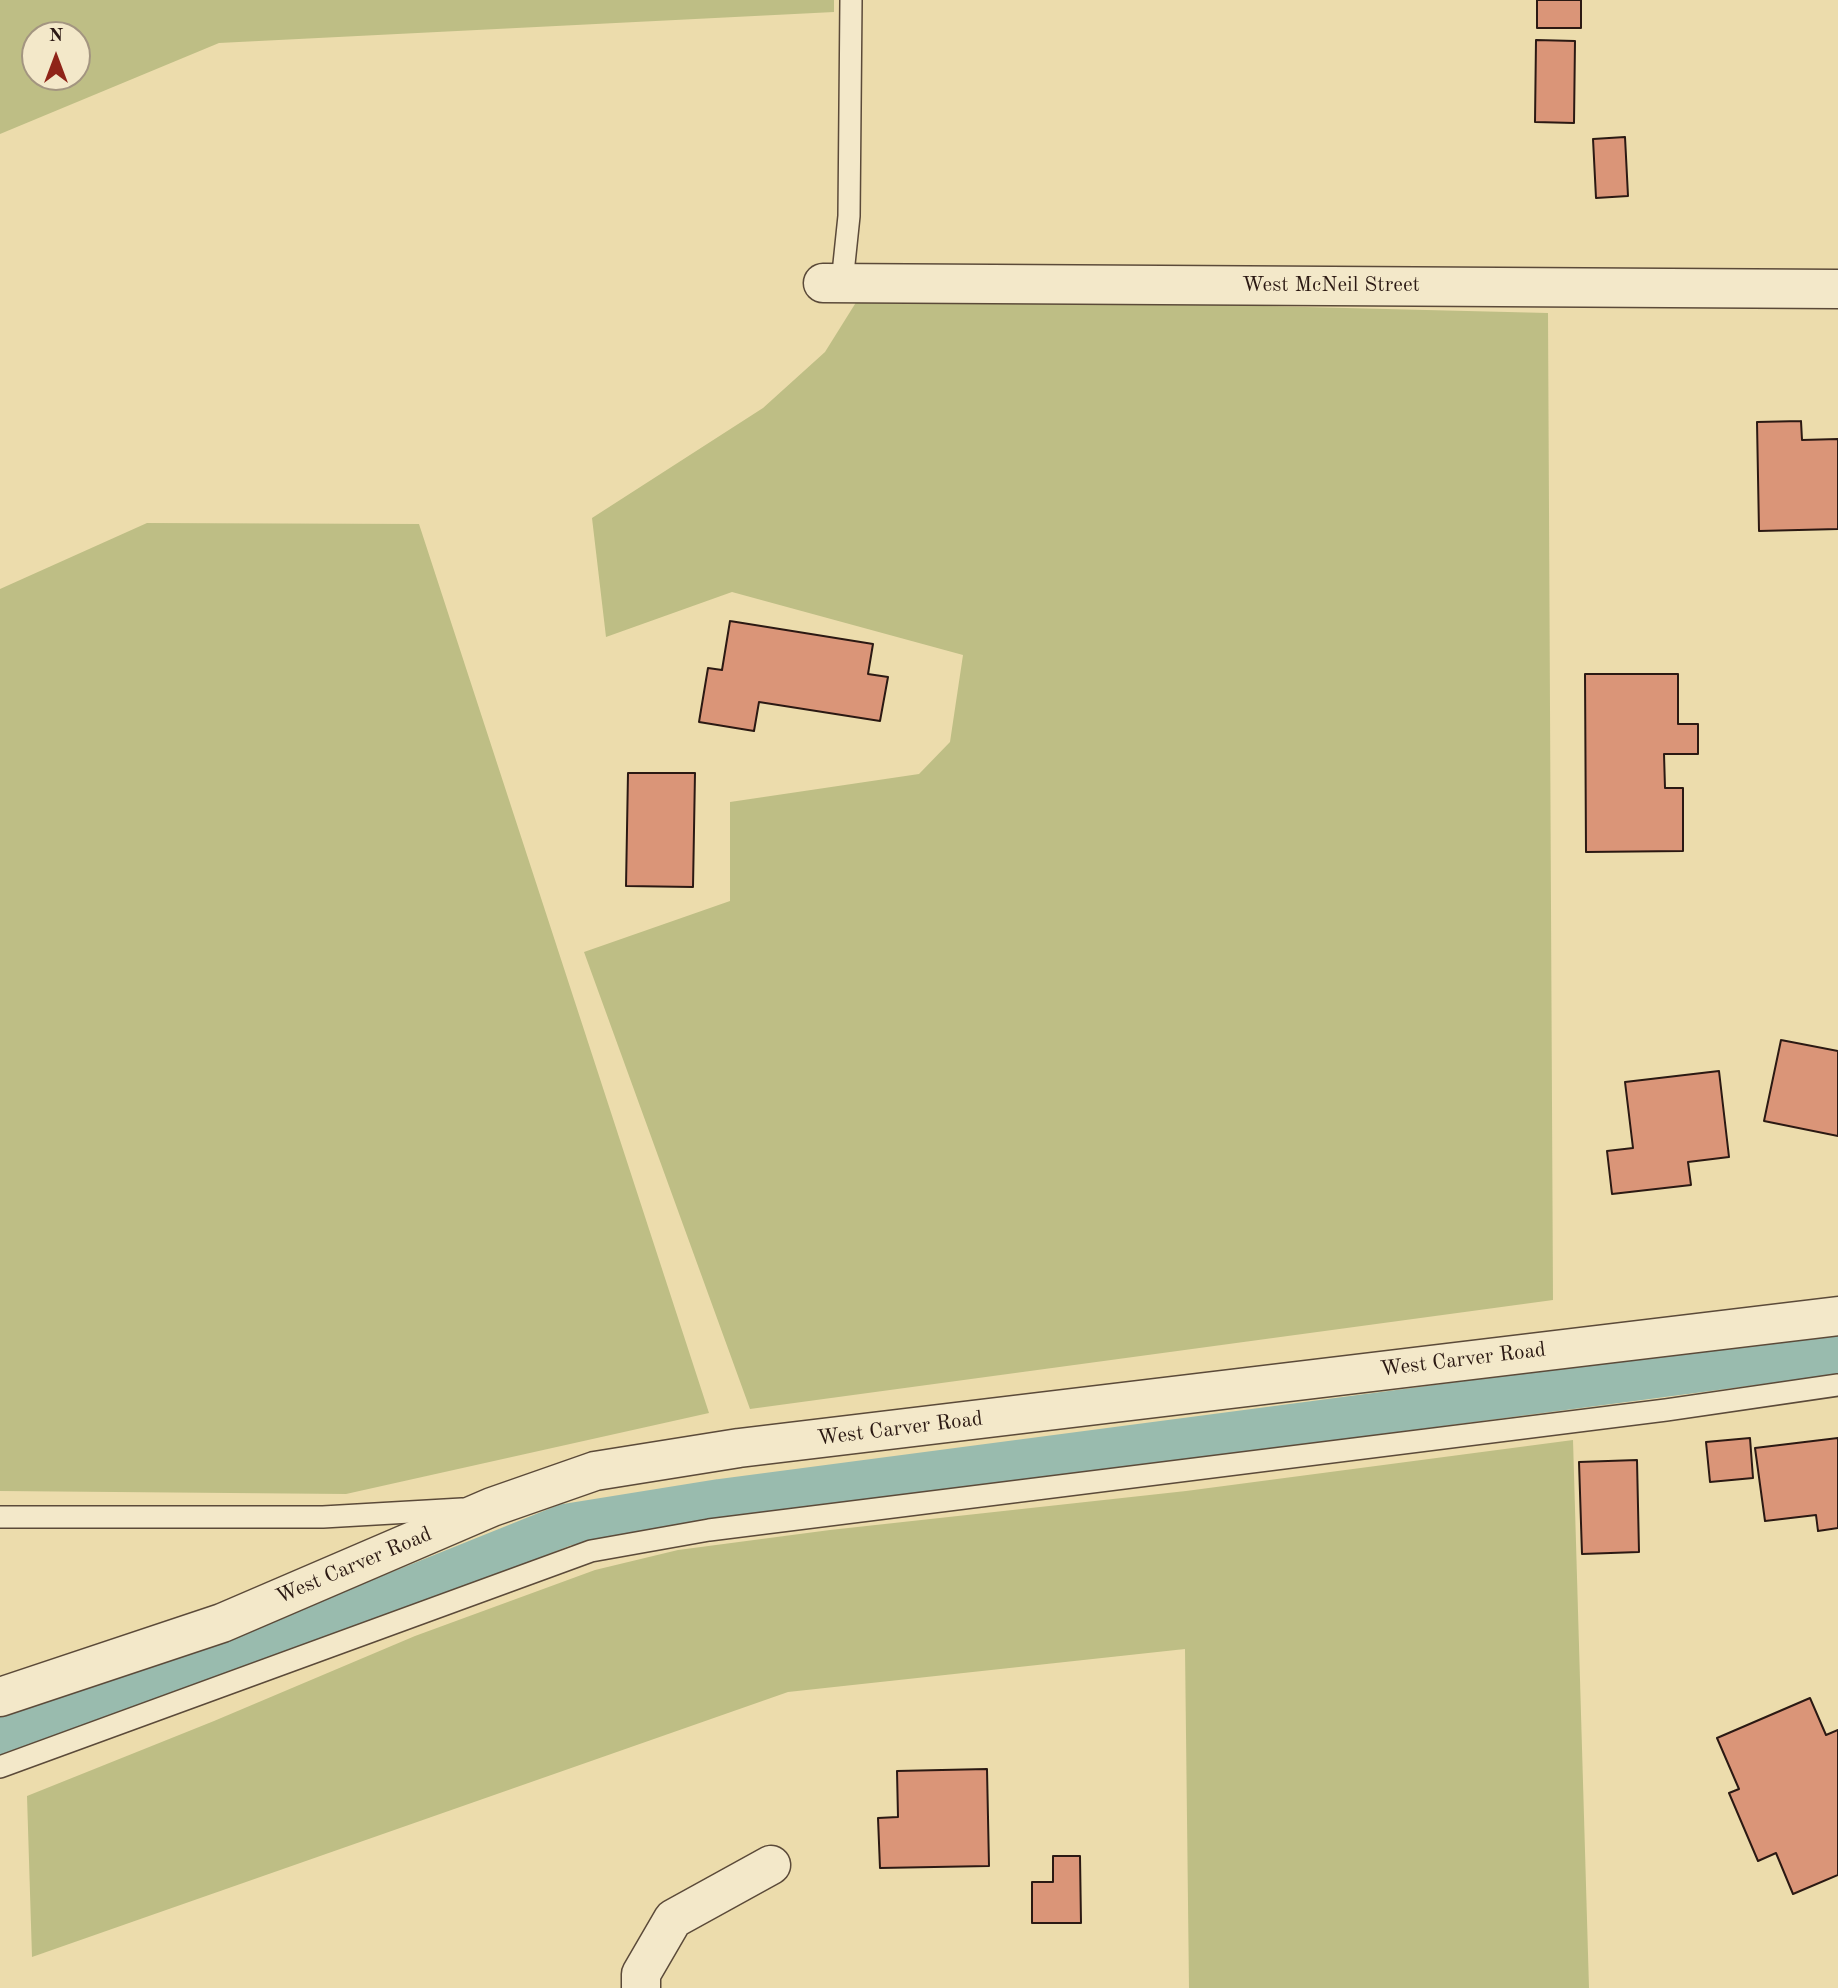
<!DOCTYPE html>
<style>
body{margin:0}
#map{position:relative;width:1838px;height:1988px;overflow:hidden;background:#ecdcac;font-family:"Old Standard TT",serif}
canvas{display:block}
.north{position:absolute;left:21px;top:21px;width:70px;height:70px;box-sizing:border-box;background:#f3e8c9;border:2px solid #a39580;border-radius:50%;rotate:0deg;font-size:19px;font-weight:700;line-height:28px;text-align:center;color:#2b1913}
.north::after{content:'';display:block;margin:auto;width:24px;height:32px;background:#8f2418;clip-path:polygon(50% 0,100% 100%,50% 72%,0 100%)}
</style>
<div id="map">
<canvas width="1838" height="1988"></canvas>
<div class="north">N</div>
</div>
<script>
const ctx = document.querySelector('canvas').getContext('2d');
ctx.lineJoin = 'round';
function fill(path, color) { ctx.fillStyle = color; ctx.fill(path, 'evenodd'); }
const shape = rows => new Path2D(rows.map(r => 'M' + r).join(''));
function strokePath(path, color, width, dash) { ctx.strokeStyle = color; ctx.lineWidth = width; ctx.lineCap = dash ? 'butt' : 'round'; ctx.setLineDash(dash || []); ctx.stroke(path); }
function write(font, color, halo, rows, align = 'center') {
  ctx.font = font + ' "Old Standard TT",serif'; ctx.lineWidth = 5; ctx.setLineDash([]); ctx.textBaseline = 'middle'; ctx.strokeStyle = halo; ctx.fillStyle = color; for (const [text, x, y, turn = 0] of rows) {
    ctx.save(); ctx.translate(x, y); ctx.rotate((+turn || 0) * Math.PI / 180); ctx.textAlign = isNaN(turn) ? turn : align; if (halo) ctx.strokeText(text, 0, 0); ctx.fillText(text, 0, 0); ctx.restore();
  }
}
fill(shape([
 [0,0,834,0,834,12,219,43,0,134],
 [35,35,77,35,77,77,35,77],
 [860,296,1548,313,1553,1300,750,1409,584,952,730,901,730,802,919,774,950,742,963,655,732,592,606,637,592,518,763,408,825,352],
 [147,523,419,524,709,1413,346,1494,0,1491,0,589],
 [1573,1440,1589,1988,1189,1988,1185,1649,788,1692,32,1957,27,1796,214,1721,415,1636,595,1570,678,1550,830,1530,1186,1491]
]), '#bebe85');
strokePath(shape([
 [0,1737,304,1630,565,1525,720,1500,1838,1353]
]), '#99bbae', 42);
const building = shape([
 [1537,0,1581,0,1581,28,1537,28,1537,0],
 [1536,40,1575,41,1574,123,1535,122,1536,40],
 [1625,137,1628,196,1596,198,1593,139,1625,137],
 [1801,421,1802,440,1838,439,1838,529,1759,531,1757,422,1801,421],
 [730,621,873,644,868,674,888,677,880,721,759,702,754,731,699,722,708,668,722,670,730,621],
 [1585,674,1678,674,1678,724,1698,724,1698,754,1664,754,1665,788,1683,788,1683,851,1586,852,1585,674],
 [628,773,695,773,693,887,626,886,628,773],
 [1781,1040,1838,1051,1838,1136,1764,1121,1781,1040],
 [1719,1071,1729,1157,1688,1162,1691,1185,1612,1194,1607,1151,1633,1148,1625,1082,1719,1071],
 [1750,1438,1753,1478,1710,1482,1706,1442,1750,1438],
 [1838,1438,1838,1528,1818,1531,1816,1515,1765,1521,1755,1448,1838,1438],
 [1637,1460,1639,1552,1582,1554,1579,1462,1637,1460],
 [1810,1698,1826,1735,1838,1730,1838,1875,1793,1894,1776,1853,1758,1861,1729,1793,1739,1789,1717,1738,1810,1698],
 [987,1769,989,1866,880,1868,878,1818,898,1817,897,1771,987,1769],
 [1053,1856,1080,1856,1081,1923,1032,1923,1032,1882,1053,1882,1053,1856]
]);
fill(building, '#da9578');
strokePath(building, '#2b1913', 2);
const lane = shape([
 [842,283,849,216,851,0],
 [0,1517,323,1517,462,1509],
 [0,1767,591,1551,709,1530,1666,1410,1838,1385]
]);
const street = shape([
 [823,283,1838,289],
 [0,1697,222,1623,492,1507,595,1471,739,1448,1838,1316],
 [641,1988,641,1974,673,1919,771,1865]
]);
strokePath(lane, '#5b4a39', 24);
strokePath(street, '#5b4a39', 41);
strokePath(lane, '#f3e8c9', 21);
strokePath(street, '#f3e8c9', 38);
write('21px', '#2b1913', '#f3e8c9', [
 ["West McNeil Street",1331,285],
 ["West Carver Road",1463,1360,-7],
 ["West Carver Road",900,1429,-7],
 ["West Carver Road",354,1566,-23]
]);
</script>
